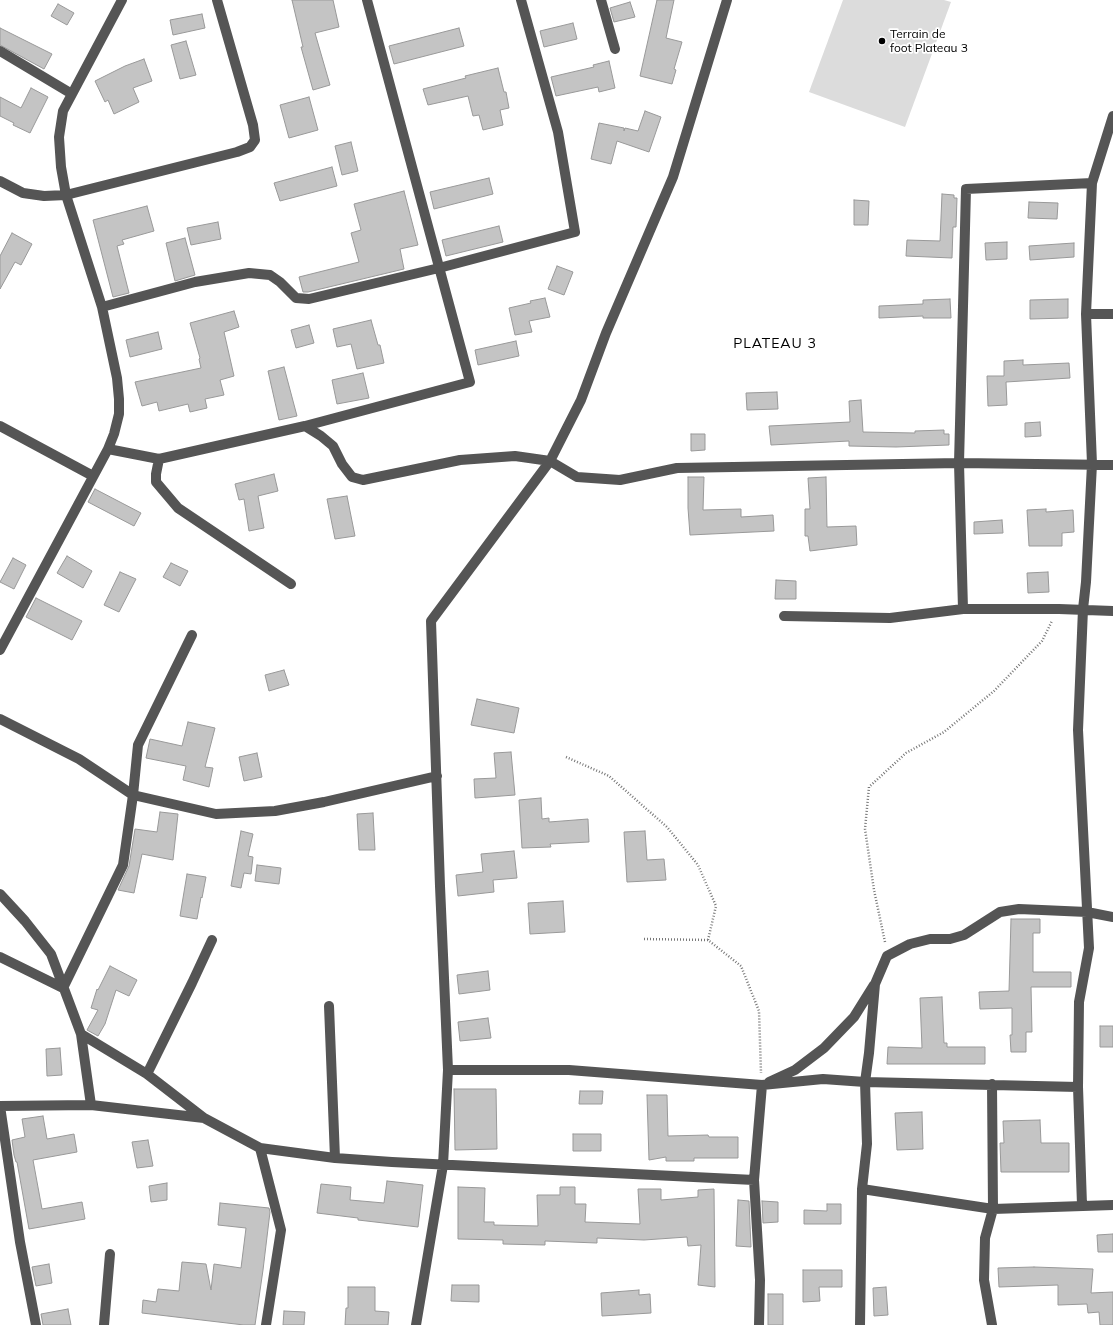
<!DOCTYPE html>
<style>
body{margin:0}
canvas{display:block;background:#fff}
</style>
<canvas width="1113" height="1325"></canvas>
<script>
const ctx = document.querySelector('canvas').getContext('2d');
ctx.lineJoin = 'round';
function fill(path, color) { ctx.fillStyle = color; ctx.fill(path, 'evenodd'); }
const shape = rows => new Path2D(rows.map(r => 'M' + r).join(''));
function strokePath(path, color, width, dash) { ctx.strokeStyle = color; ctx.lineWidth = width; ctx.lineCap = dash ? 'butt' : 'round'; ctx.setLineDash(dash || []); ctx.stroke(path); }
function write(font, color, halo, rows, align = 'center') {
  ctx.font = font + ' Mulish,sans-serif'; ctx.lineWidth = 3.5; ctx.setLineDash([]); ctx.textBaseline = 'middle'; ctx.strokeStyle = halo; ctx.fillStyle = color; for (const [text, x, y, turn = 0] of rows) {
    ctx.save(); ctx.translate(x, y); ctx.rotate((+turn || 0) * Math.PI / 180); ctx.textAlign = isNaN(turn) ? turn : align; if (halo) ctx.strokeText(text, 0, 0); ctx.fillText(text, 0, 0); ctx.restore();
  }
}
fill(shape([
 [843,0,944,0,951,2,905,127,809,92]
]), '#dcdcdc');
const building = shape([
 [292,0,333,0,339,27,315,33,330,85,313,90,301,47,303,47,292,0],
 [657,0,674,0,666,38,682,42,674,69,676,70,672,84,640,76,657,0],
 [630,2,635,17,614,22,610,8,630,2],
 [58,4,74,13,67,25,51,16,58,4],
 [202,14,205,28,173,35,170,20,202,14],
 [573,23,577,39,544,47,540,31,573,23],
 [0,28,52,54,44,69,0,45,0,28],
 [459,28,464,46,394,64,389,46,459,28],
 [186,41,196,75,180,79,171,45,186,41],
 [144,59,152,81,133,88,139,102,114,114,108,100,105,102,95,81,125,66,144,59],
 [609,61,615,88,599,92,598,87,556,96,551,77,594,67,593,65,609,61],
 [498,68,504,92,506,92,509,108,500,110,503,125,483,130,479,115,473,116,468,96,428,105,423,89,466,78,465,76,498,68],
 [31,88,48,97,30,133,13,125,14,123,0,116,0,97,21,108,31,88],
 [309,97,318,130,289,138,280,105,309,97],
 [645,111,661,117,649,152,617,141,611,164,591,159,599,123,624,128,624,131,625,128,638,131,645,111],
 [351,142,358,171,342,175,335,146,351,142],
 [332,167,337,186,280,201,274,183,332,167],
 [489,178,493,194,434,209,430,192,489,178],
 [404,191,418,245,400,249,404,269,308,292,303,292,299,277,359,262,351,233,361,230,354,204,404,191],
 [942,194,954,195,954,198,957,198,956,227,953,227,952,258,906,256,907,240,940,241,942,194],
 [854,200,869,201,868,225,854,225,854,200],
 [1029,202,1058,203,1057,219,1028,218,1029,202],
 [147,206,154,231,122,240,124,244,117,246,129,293,113,297,93,220,147,206],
 [218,222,221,239,191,245,187,228,218,222],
 [499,226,503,242,446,256,442,240,499,226],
 [12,233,32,244,21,265,15,262,0,289,0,256,12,233],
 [185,238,195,275,175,281,166,243,185,238],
 [1007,242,1007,259,986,260,985,243,1007,242],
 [1074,243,1074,257,1030,260,1029,246,1074,243],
 [557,266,573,272,564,295,548,289,557,266],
 [545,298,550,317,529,321,532,332,515,335,509,308,531,303,530,301,545,298],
 [950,299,951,318,923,318,923,316,879,318,879,306,923,304,923,300,950,299],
 [1068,299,1068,318,1030,319,1030,300,1068,299],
 [234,311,239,327,224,332,234,376,220,380,224,395,205,399,207,408,190,412,188,404,159,411,157,402,142,406,135,382,201,368,199,359,200,358,190,323,234,311],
 [371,320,378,345,380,345,384,363,357,369,351,344,337,347,333,329,371,320],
 [309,325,314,343,296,348,291,330,309,325],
 [158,332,162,349,130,357,126,340,158,332],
 [516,341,519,356,478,365,475,350,516,341],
 [1023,360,1023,365,1069,363,1070,378,1006,382,1007,405,988,406,987,376,1004,376,1004,361,1023,360],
 [284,367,297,416,279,420,268,371,284,367],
 [363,373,369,398,337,404,332,380,363,373],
 [777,392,778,409,747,410,746,393,777,392],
 [861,400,863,432,915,433,915,431,944,430,944,434,949,434,949,445,896,447,849,446,849,441,771,445,769,426,850,422,849,401,861,400],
 [1040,422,1041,436,1025,437,1025,423,1040,422],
 [691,434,705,434,705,450,691,451,691,434],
 [274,474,278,491,258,496,264,528,249,531,244,499,239,500,235,484,274,474],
 [688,477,704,477,703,510,741,509,741,517,773,515,774,531,690,535,688,508,688,477],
 [826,477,827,527,856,526,857,545,810,551,808,536,805,536,805,509,810,509,808,478,826,477],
 [95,489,141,513,134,526,88,502,95,489],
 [347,496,355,536,335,539,327,499,347,496],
 [1046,509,1046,512,1073,510,1074,532,1062,533,1062,546,1029,546,1027,510,1046,509],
 [1002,520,1003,533,974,534,974,522,1002,520],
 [67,556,92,571,83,588,57,573,67,556],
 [13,558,26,565,14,589,0,582,13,558],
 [171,563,188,571,180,586,163,577,171,563],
 [120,572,136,579,119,612,104,605,120,572],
 [1048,572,1049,592,1028,593,1027,573,1048,572],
 [776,580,796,581,796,599,775,599,776,580],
 [36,598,82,621,72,640,26,617,36,598],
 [284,670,289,685,269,691,265,675,284,670],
 [477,699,519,708,514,733,471,725,477,699],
 [188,722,215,728,205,767,213,768,209,787,183,780,186,766,146,758,150,739,182,746,188,722],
 [511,752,515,795,475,798,474,779,496,778,494,753,511,752],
 [257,753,262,777,244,781,239,757,257,753],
 [541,798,542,819,549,818,549,822,588,819,589,842,550,844,551,847,522,848,519,800,541,798],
 [160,812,178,814,173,860,142,854,134,893,118,890,129,866,135,829,157,832,160,812],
 [373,813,375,850,359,850,357,814,373,813],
 [241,831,253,834,248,856,253,857,251,874,244,873,241,888,231,886,241,831],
 [645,831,647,860,664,859,666,880,627,882,624,832,645,831],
 [514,851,517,878,493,880,494,892,458,896,456,875,483,872,481,854,514,851],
 [257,865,281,868,279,884,255,881,257,865],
 [187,874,206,877,202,898,201,897,197,919,180,916,187,874],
 [563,901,565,932,530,934,528,903,563,901],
 [1011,919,1040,919,1040,933,1033,933,1033,972,1071,972,1071,987,1031,987,1032,1032,1026,1032,1026,1052,1011,1052,1010,1035,1012,1035,1012,1008,980,1009,979,992,1009,991,1011,919],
 [110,966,137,980,129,996,116,990,105,1024,98,1036,87,1030,98,1010,91,1008,97,989,98,990,110,966],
 [488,971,490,990,459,994,457,975,488,971],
 [942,997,944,1043,947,1043,947,1047,985,1047,985,1064,887,1064,888,1047,922,1048,920,998,942,997],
 [488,1018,491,1038,460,1041,458,1022,488,1018],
 [1100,1026,1113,1026,1113,1047,1100,1047,1100,1026],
 [60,1048,62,1075,47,1076,46,1049,60,1048],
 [454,1089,496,1089,497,1149,455,1150,454,1089],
 [580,1091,603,1091,602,1104,579,1104,580,1091],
 [647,1095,667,1095,668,1136,708,1135,709,1137,738,1137,738,1158,694,1158,694,1161,666,1161,666,1157,649,1160,647,1095],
 [922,1112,923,1149,897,1150,895,1113,922,1112],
 [43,1116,47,1139,74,1134,77,1152,33,1160,42,1209,82,1202,85,1219,29,1229,17,1162,16,1162,14,1155,12,1140,25,1137,22,1119,43,1116],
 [1040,1120,1041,1143,1069,1143,1069,1172,1001,1172,1000,1143,1004,1143,1003,1121,1040,1120],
 [573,1134,601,1134,601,1151,573,1151,573,1134],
 [148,1140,153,1166,137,1168,132,1142,148,1140],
 [387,1181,423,1185,418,1227,358,1220,358,1218,317,1213,321,1184,351,1187,350,1200,384,1203,387,1181],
 [167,1183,167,1200,151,1202,149,1186,167,1183],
 [458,1187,485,1188,484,1222,494,1222,494,1225,538,1226,537,1195,560,1195,560,1187,575,1187,575,1204,586,1204,585,1222,640,1224,638,1189,661,1189,661,1200,698,1197,698,1190,714,1189,715,1287,698,1285,701,1245,688,1246,687,1237,644,1240,597,1238,597,1243,545,1241,545,1245,503,1244,503,1240,458,1239,458,1187],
 [738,1200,749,1201,751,1247,736,1246,738,1200],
 [762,1201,778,1202,778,1222,763,1223,762,1201],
 [220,1203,269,1208,270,1212,263,1270,255,1325,244,1325,142,1313,143,1300,156,1302,158,1289,179,1291,182,1262,206,1264,211,1290,214,1264,241,1268,246,1228,218,1225,220,1203],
 [827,1204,841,1204,841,1224,804,1224,804,1210,827,1211,827,1204],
 [1113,1234,1113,1252,1098,1252,1097,1235,1113,1234],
 [49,1264,52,1283,36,1286,32,1267,49,1264],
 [1034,1267,1093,1269,1091,1293,1113,1292,1113,1325,1100,1325,1099,1312,1088,1313,1087,1304,1058,1305,1058,1285,999,1287,998,1268,1034,1267],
 [803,1270,842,1270,842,1287,819,1287,820,1301,803,1302,803,1270],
 [452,1285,479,1285,479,1302,451,1301,452,1285],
 [348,1287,375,1287,375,1311,389,1312,388,1325,345,1325,346,1308,348,1308,348,1287],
 [886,1287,888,1315,874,1316,873,1288,886,1287],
 [639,1290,639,1295,650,1294,651,1313,602,1316,601,1293,639,1290],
 [768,1294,783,1294,783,1325,768,1325,768,1294],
 [68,1309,71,1325,43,1325,41,1314,68,1309],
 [284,1311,305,1312,304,1325,283,1325,284,1311]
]);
fill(building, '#c4c4c4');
strokePath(building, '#999', 1);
strokePath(shape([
 [566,757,609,776,667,827,698,865,716,906,708,940],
 [644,939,708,940,741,966,759,1011,761,1073],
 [885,942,874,890,865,829,869,787,906,753,944,732,994,691,1042,641,1052,621]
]), '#777', 2.5, [1, 2]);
strokePath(shape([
 [601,0,615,49],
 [0,51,72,94],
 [0,181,23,193,44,196,66,195,237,152,250,147,255,140,253,125,217,0],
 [102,307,195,282,249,273,270,275,280,282,296,298,309,299,439,268,575,232,558,132,521,0],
 [1086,314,1113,314],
 [0,426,93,476],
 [305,426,321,436,333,446,342,464,352,477,363,480,460,460,515,456,550,461,577,477,620,480,677,468,959,463,1113,465],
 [108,449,159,459,305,426,470,382,367,0],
 [159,459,156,474,156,482,178,508,291,584],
 [963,609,959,463,966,189,1092,183],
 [784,616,890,618,963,609,1059,609,1113,611],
 [0,650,108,449,114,434,119,414,119,399,117,378,102,307,66,195,61,167,59,137,63,111,122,0],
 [0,719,79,759,133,795,216,814,275,811,324,802,437,776],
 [0,894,25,921,51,954,81,1034,91,1105],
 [0,957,63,988,123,865,133,795,138,745,192,635],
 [329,1006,335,1158],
 [81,1034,147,1074,204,1118,260,1148,335,1158,392,1162,754,1180],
 [448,1070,569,1070,762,1085,823,1079,865,1082,1078,1087],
 [147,1074,192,983,212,940],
 [769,1082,795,1070,824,1048,854,1017,874,985],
 [992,1084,993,1209,985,1238,984,1280,992,1325],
 [0,1106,20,1242,36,1325],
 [0,1106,91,1105,204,1118],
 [260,1148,281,1230,266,1325],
 [862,1189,993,1209,1113,1205],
 [1082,1205,1078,1087,1079,1002,1089,948,1078,730,1083,609,1086,582,1092,464,1086,314,1092,183,1113,116],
 [104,1325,110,1254],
 [416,1325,443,1165,448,1070,440,886,431,621,550,461,581,400,606,333,673,177,727,0],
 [759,1325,760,1280,754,1180,762,1085],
 [860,1325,862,1189,867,1144,865,1082,869,1053,875,984,887,956,910,944,930,939,950,939,964,935,1000,912,1019,909,1087,912,1113,917]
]), '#555', 10);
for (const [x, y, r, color] of [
 [882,41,4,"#000"]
]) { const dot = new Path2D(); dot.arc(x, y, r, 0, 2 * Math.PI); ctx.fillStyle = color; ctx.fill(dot); strokePath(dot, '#fff', 1.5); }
write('12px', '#000', '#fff', [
 ["Terrain de",890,34],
 ["foot Plateau 3",890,48]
], 'left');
ctx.letterSpacing = '1px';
write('14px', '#000', '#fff', [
 ["PLATEAU 3",775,344]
]);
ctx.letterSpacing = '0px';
</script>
